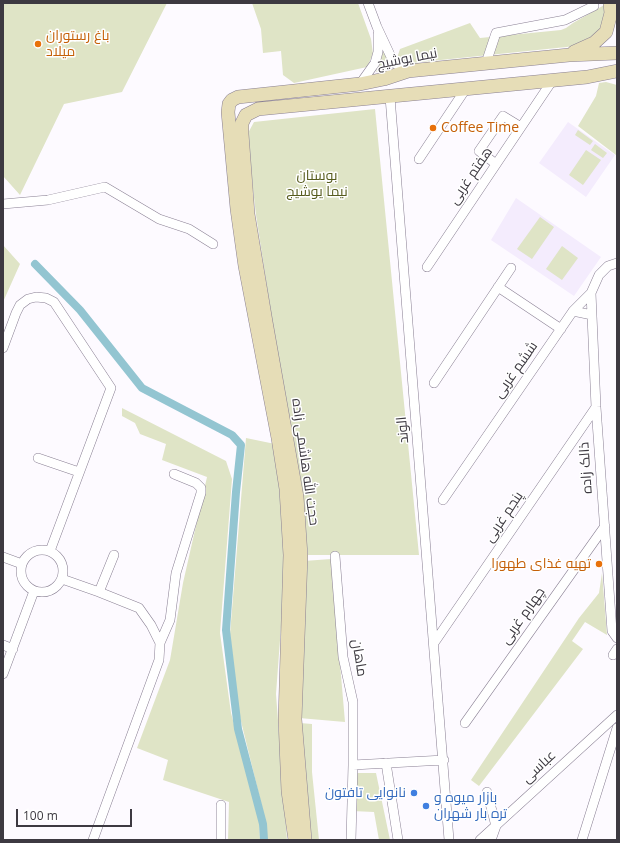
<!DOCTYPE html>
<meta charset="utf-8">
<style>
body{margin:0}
#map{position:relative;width:620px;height:843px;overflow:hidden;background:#fdfaff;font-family:"Open Sans",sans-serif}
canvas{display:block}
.frame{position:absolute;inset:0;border:4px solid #3d3941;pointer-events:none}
.scale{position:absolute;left:16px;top:809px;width:116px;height:18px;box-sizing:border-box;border:2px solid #3d3941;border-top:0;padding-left:5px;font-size:12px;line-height:14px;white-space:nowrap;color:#3d3941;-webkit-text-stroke:3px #fff;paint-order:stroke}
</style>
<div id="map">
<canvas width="620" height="843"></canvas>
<div class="frame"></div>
<div class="scale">100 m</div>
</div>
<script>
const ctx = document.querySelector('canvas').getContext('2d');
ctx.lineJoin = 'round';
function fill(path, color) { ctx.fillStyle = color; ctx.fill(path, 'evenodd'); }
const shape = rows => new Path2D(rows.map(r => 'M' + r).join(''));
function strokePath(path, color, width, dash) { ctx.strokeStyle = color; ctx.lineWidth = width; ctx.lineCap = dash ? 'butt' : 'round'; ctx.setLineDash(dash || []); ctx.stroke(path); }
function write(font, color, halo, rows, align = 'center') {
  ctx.font = font + ' "Open Sans",Cairo,sans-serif'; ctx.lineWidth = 3; ctx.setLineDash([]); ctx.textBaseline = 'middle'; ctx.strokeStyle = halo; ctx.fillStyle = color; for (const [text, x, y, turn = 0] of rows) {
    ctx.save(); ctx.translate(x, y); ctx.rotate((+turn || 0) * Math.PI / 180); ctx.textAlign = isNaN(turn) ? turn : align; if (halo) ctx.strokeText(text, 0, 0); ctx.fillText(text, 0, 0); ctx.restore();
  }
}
fill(shape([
 [568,122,615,155,586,197,539,163],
 [516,198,601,257,574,296,491,240]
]), '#f4ecfd');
fill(shape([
 [3,3,167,3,122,92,64,104,20,195,3,176],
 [252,3,358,3,371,39,373,54,367,67,294,83,283,75,281,51,263,53,261,29],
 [606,4,602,32,576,46,402,64,397,62,397,58,400,49,470,23,480,38,561,30,566,28,573,23],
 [381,43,392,67,376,72,381,57],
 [606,82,617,85,617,155,616,155,578,126,596,96,599,83],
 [375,109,419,555,308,555,256,215,247,135,254,122],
 [578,130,593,141,590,145,575,135],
 [595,144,607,153,603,158,591,150],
 [586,150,601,160,583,185,569,175],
 [540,217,554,227,532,259,517,249],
 [3,245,20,264,3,302],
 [562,246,578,258,562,280,546,269],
 [122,408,226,461,232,479,220,633,231,713,259,819,260,840,228,840,229,802,163,780,168,760,137,748,170,660,183,583,207,477,162,460,166,444,140,434,135,423,122,416],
 [246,438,275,444,286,559,276,694,287,840,266,840,264,815,239,713,230,634],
 [331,559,345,722,299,718,304,561],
 [602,573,607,635,585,622,572,641,583,649,479,786,471,780,579,618,599,593],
 [300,723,312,724,312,772,319,840,309,840],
 [353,773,376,773,390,840,379,840,374,812,352,811]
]), '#dfe4c6');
strokePath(shape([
 [35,264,80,310,142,388,232,435,241,445,236,492,226,630,238,729,263,824,264,840]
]), '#93c5d1', 8);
const street = shape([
 [368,3,377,27,392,59,396,64,408,71],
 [486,63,496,33,565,20,594,6],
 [360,84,375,63,378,52,378,34],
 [390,97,449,840],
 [419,159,465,90],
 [496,164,479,151,503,116,521,127],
 [3,204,48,200,105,187,159,219,189,229,213,244],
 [427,267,552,81],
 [498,287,561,329],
 [591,293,596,407,612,631,617,638],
 [573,311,592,315],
 [3,348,16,313,20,305,28,299,36,297,46,298,54,302,111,388,50,551],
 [434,383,511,268],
 [38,458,79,472],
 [443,500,573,311,591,293,599,275,608,266,617,263],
 '21 571a21 21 0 1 1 42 0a21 21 0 1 1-42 0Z',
 [335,556,343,657,353,702,353,765],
 [3,557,22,564],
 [62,579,99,592,139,608,151,625,160,643,159,660,93,840],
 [99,592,114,555],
 [160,643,170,620,176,573,201,493,201,488,196,483,174,474],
 [434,643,596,407],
 [3,645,13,649],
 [613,655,617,649],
 [3,674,34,591],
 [465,723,605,526],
 [386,763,398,840],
 [487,792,496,826,491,840],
 [221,805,221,840],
 [351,840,353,765,444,760],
 [480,840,617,715],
 [582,840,617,728]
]);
const secondary = shape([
 [574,52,594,43,606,32,611,13,610,3],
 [229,104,228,112,237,209,245,266,278,438,286,489,290,555,285,719,288,791,295,840],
 [229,104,232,100,238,97,360,84,384,79,408,71,569,55,617,53],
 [246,115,242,123,242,134,248,214,266,322,297,497,301,556,295,719,305,840],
 [246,115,258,109,587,77,617,71]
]);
strokePath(street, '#8a8094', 10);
strokePath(secondary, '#8a8094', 14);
strokePath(street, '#fff', 9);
strokePath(secondary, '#e6ddb7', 13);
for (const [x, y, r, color] of [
 [38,44,4,"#e8710a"],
 [433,128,4,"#e8710a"],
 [599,564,4,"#e8710a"],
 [414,793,4,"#3f7fe0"],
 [426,806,4,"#3f7fe0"]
]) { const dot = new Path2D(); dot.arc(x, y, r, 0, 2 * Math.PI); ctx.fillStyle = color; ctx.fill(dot); strokePath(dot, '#fff', 1.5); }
write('14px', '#c56008', '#fff', [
 ["باغ رستوران",46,36],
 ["میلاد",46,52],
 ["Coffee Time",441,128],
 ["تهیه غذای طهورا",591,564,"right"]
], 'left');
write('14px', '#3d3941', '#fff', [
 ["نیما یوشیج",407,59,-11],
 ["هفتم غربی",471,176,-56],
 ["ششم غربی",516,370,-55],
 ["الوند",403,430,-95],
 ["حجت الله هاشمی زاده",305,462,82],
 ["ذالک زاده",586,468,-94],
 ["پنجم غربی",504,517,-56],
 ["چهارم غربی",523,616,-55],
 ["ماهان",359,658,81],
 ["عباسی",539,767,-43]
]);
write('14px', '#565b1d', '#fff', [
 ["بوستان",317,176],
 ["نیما یوشیج",317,192]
]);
write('14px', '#366cbe', '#fff', [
 ["نانوایی تافتون",406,793],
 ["بازار میوه و",434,798,"left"],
 ["تره بار شهران",434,814,"left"]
], 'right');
</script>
